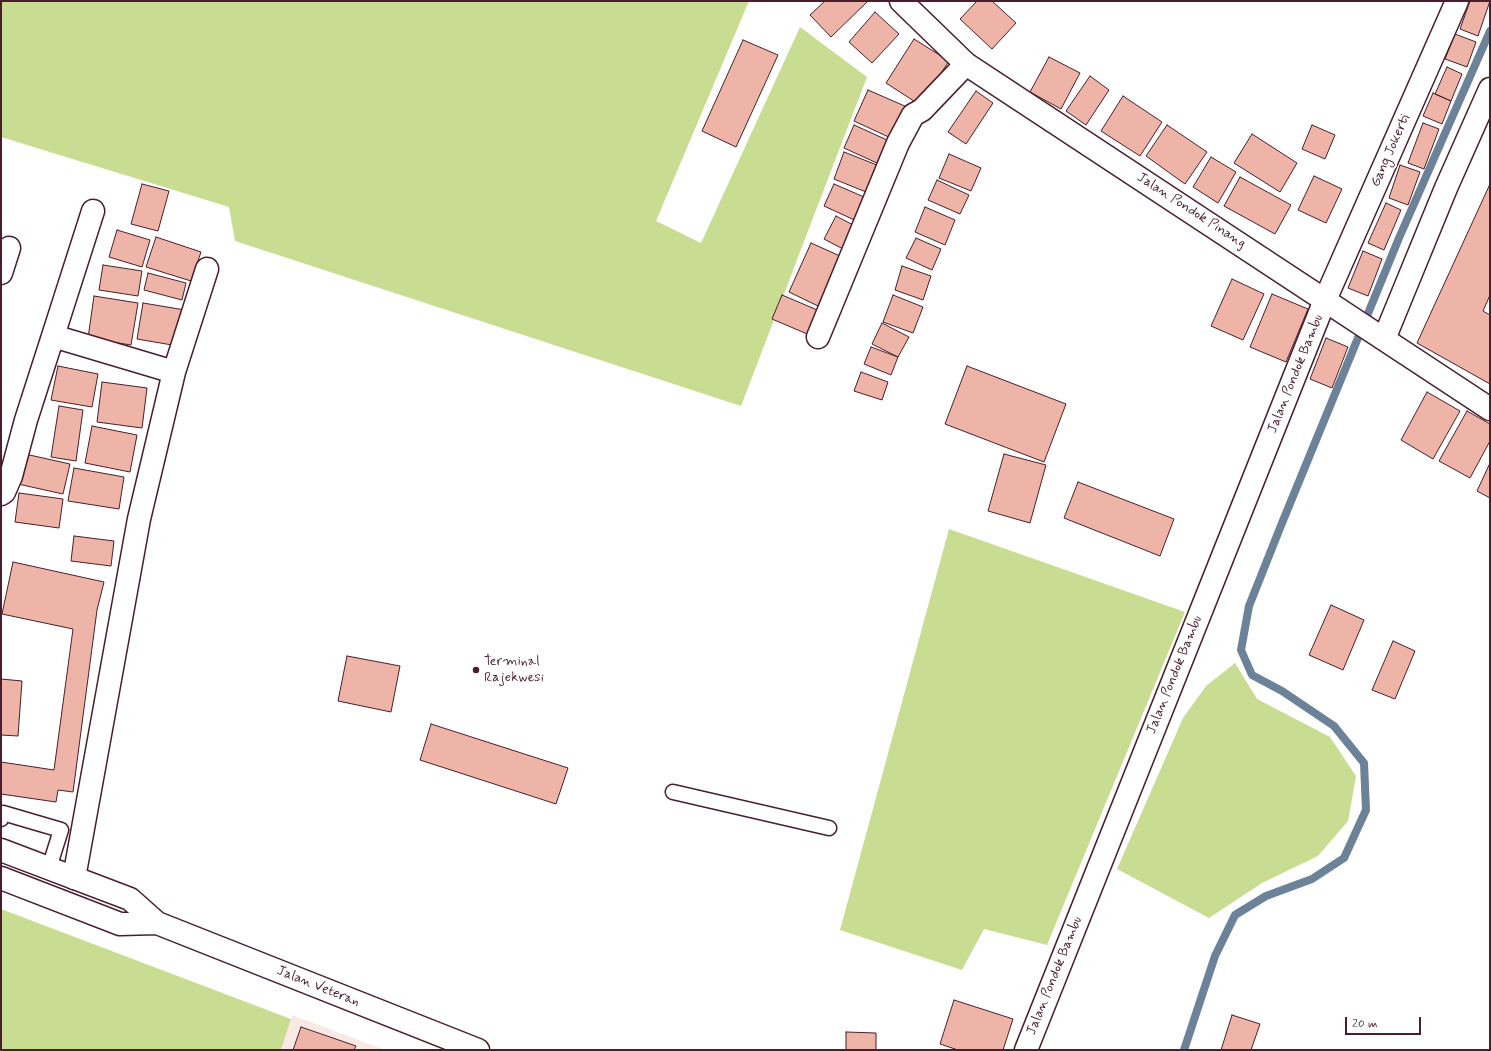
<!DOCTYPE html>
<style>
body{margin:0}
#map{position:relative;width:1491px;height:1051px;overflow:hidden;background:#fff;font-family:Mynerve,sans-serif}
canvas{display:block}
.frame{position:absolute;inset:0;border:2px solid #4a1f2b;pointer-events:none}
.scale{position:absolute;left:1345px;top:1017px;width:76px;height:18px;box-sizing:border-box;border:2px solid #4a1f2b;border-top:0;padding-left:5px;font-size:12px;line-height:14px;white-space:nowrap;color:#4a1f2b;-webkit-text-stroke:3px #fff;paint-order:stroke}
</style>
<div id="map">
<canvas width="1491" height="1051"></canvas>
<div class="frame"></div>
<div class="scale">20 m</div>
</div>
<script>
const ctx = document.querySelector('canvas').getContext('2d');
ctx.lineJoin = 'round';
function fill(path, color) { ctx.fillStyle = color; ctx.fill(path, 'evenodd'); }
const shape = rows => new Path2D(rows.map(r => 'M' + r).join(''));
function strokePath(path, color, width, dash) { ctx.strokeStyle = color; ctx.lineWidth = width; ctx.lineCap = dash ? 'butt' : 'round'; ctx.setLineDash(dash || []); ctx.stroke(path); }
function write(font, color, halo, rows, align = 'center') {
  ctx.font = font + ' Mynerve,sans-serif'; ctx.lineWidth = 4; ctx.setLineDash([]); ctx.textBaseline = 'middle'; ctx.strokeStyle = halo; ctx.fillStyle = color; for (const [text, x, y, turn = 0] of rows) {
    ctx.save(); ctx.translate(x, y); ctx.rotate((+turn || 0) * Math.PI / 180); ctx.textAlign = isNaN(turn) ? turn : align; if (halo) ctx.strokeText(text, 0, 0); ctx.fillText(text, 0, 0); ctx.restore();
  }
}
fill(shape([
 [292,1015,385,1050,281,1050]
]), '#fae8e5');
fill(shape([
 [1,1,749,1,656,221,701,243,800,27,867,77,741,406,235,241,229,207,1,137],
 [949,529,1185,612,1047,945,984,929,962,970,840,930],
 [1235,663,1257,699,1330,737,1356,776,1348,821,1318,856,1262,883,1209,918,1117,869,1183,718,1206,686],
 [1,909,291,1019,281,1050,1,1050]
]), '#c9dd92');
strokePath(shape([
 [1184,1050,1215,956,1235,915,1266,896,1312,879,1344,858,1366,810,1364,763,1334,726,1282,691,1252,675,1241,650,1249,606,1282,523,1399,238,1490,31]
]), '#6c8299', 8);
const building = shape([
 [825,1,868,1,831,37,810,15,825,1],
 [977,1,992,1,1016,23,992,49,960,19,977,1],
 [1470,1,1490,1,1478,36,1460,29,1470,1],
 [875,12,899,34,872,63,849,42,875,12],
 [1455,34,1476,42,1467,67,1445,59,1455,34],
 [914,39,949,61,920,105,886,83,914,39],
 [743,40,778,55,736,147,702,131,743,40],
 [1049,57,1080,73,1061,109,1030,92,1049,57],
 [1447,67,1462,74,1451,101,1435,94,1447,67],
 [1090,76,1109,90,1086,125,1066,111,1090,76],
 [868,90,907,107,893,139,854,121,868,90],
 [976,91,993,103,966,144,948,132,976,91],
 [1433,93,1451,101,1442,124,1423,116,1433,93],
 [1123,96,1162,122,1140,156,1101,131,1123,96],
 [1423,123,1439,129,1424,169,1408,163,1423,123],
 [854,125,887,140,877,163,844,148,854,125],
 [1167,125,1207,152,1185,184,1146,156,1167,125],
 [1312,125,1335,135,1325,159,1302,149,1312,125],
 [1252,134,1297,163,1280,192,1234,163,1252,134],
 [844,152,882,167,871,194,834,179,844,152],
 [949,154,981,168,971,191,939,178,949,154],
 [1211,157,1236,172,1218,203,1193,187,1211,157],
 [1400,165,1420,172,1408,205,1389,198,1400,165],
 [1314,176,1342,189,1326,223,1298,210,1314,176],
 [1240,177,1291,205,1275,234,1224,206,1240,177],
 [937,180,969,195,960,214,928,200,937,180],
 [142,184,169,191,158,231,131,224,142,184],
 [834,184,871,200,861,223,824,206,834,184],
 [1490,184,1490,295,1483,311,1490,315,1490,384,1417,343,1490,184],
 [1386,203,1401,210,1384,250,1368,243,1386,203],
 [925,207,955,220,945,245,915,232,925,207],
 [836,216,857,227,845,250,824,239,836,216],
 [117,230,150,240,142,267,109,257,117,230],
 [156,237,201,252,191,281,146,267,156,237],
 [916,238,941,249,932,270,906,258,916,238],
 [811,243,840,256,818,306,789,292,811,243],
 [1363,251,1382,259,1368,296,1348,288,1363,251],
 [103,265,142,271,138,296,99,290,103,265],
 [902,266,931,276,923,300,895,290,902,266],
 [148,273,186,283,182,300,144,290,148,273],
 [1232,279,1264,294,1243,340,1211,326,1232,279],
 [1272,294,1308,309,1286,362,1250,347,1272,294],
 [782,295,822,312,812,336,772,319,782,295],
 [893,295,923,307,913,333,883,322,893,295],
 [94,296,138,303,131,345,88,338,94,296],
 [143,303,185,310,178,346,137,339,143,303],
 [882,323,909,337,898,357,872,344,882,323],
 [1326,338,1348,347,1332,388,1310,379,1326,338],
 [871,347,898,357,891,375,864,364,871,347],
 [58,366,98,374,92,407,51,400,58,366],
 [967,366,1066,404,1044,462,945,424,967,366],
 [861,372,888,382,882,400,854,391,861,372],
 [102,382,147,388,142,428,97,422,102,382],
 [1427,392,1460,411,1433,459,1401,440,1427,392],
 [59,406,83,410,76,461,51,457,59,406],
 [1467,411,1490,424,1490,441,1470,478,1439,461,1467,411],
 [92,426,137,435,130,472,85,463,92,426],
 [25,454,70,464,63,494,18,484,25,454],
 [1004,454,1046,465,1030,523,988,511,1004,454],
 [1490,463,1490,498,1477,491,1490,463],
 [74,468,124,477,119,509,68,501,74,468],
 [1078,482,1174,519,1160,556,1064,518,1078,482],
 [19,493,63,499,59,528,15,522,19,493],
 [74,536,114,541,111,566,71,561,74,536],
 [13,562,104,582,97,610,73,792,58,790,56,802,1,794,1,762,54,770,73,629,2,614,13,562],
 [1331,605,1364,620,1343,670,1309,655,1331,605],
 [1393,641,1415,651,1395,699,1372,690,1393,641],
 [347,656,400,666,391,712,338,701,347,656],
 [1,679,22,681,18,736,1,735,1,679],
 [431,724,568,768,556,804,420,760,431,724],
 [954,1000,1013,1019,1003,1050,958,1050,940,1044,954,1000],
 [1232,1015,1260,1024,1251,1050,1221,1050,1232,1015],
 [301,1027,356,1046,354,1050,293,1050,301,1027],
 [846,1032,876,1033,876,1050,846,1050,846,1032]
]);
fill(building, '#eeb4a7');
strokePath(building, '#4a1f2b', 1);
const service = shape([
 [673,792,829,828],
 [1,819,3,813,61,830,49,868]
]);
const minor = shape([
 [1,273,9,248],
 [53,336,93,211],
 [818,337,898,143,913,115,922,110,966,64],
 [1384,339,1446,188,1490,89],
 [1,494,4,492,11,476,26,420,53,336,174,372],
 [74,878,139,519,174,372,207,269],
 [1026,1050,1325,300,1457,1]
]);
const tertiary = shape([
 [901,1,966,64,1490,409]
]);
const primary = shape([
 [1,850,130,899,157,923,478,1050],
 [1,878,120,924,157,923]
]);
strokePath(service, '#4a1f2b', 17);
strokePath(minor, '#4a1f2b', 25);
strokePath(tertiary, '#4a1f2b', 25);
strokePath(primary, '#4a1f2b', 25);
strokePath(service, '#fff', 14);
strokePath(minor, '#fff', 22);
strokePath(tertiary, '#fff', 22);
strokePath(primary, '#fff', 22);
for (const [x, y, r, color] of [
 [476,670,4,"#4a1f2b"]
]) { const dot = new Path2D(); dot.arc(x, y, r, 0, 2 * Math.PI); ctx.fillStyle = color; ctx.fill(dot); strokePath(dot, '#fff', 1.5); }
write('14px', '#4a1f2b', '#fff', [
 ["Gang Jokerti",1391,151,-66],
 ["Jalan Pondok Pinang",1191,211,33],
 ["Jalan Pondok Bambu",1296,374,-68],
 ["Jalan Pondok Bambu",1175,675,-68],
 ["Jalan Pondok Bambu",1055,976,-68],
 ["Jalan Veteran",318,987,22]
]);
write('14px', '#4a1f2b', '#fff', [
 ["Terminal",484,662],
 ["Rajekwesi",484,678]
], 'left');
</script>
